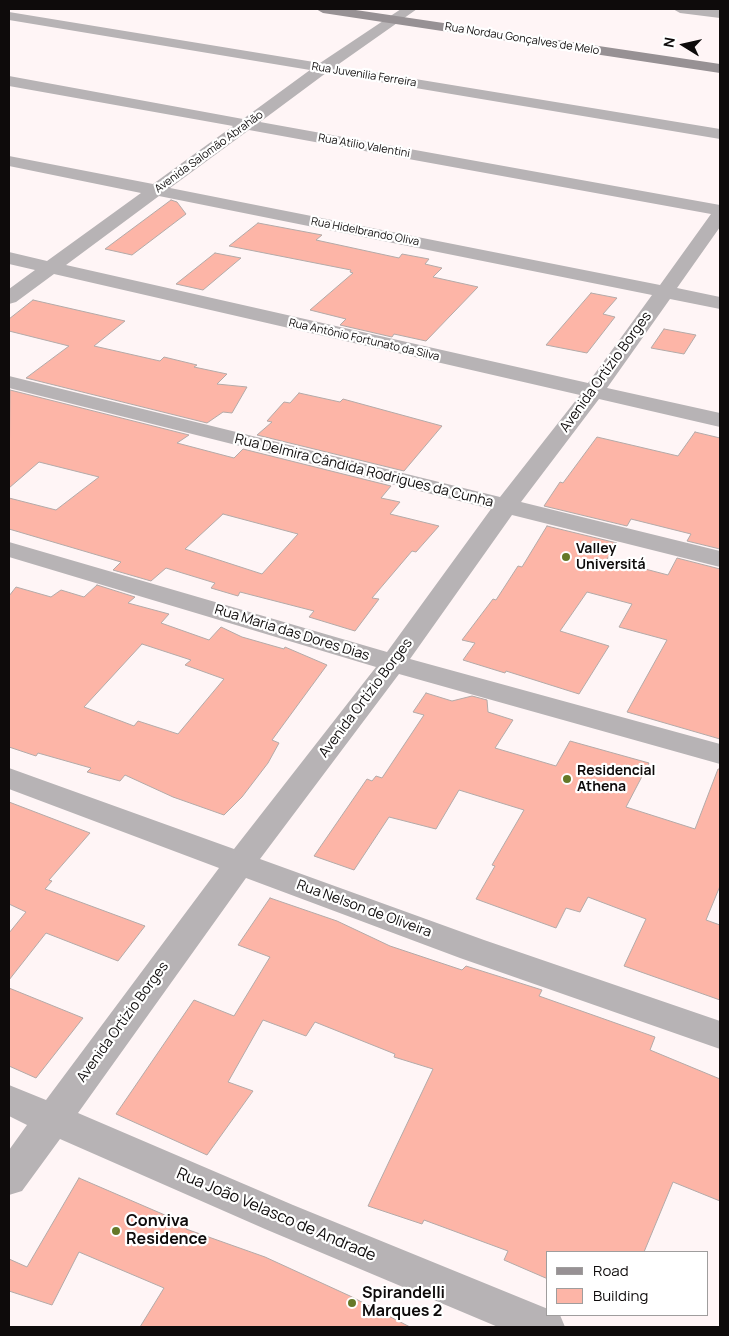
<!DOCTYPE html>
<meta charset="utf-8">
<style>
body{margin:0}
#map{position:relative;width:729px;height:1336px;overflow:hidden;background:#fff5f6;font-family:Manrope,sans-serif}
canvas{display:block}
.frame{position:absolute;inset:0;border:10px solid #0e0b0b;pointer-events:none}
.legend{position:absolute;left:546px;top:1251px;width:162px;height:65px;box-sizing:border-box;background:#fff;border:1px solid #9f9d9d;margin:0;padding:6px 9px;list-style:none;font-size:15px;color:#0e0b0b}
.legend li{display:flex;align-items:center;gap:10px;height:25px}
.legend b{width:25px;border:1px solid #9f9d9d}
.north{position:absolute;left:659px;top:20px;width:50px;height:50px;-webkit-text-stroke:4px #fff;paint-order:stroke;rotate:280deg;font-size:14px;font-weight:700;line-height:20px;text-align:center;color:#0e0b0b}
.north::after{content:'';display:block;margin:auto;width:18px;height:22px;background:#0e0b0b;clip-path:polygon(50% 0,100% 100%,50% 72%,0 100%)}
</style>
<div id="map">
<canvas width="729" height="1336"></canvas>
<div class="frame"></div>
<ul class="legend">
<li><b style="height:6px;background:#979194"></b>Road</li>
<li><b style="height:14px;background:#fdb5a7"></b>Building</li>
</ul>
<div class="north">N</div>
</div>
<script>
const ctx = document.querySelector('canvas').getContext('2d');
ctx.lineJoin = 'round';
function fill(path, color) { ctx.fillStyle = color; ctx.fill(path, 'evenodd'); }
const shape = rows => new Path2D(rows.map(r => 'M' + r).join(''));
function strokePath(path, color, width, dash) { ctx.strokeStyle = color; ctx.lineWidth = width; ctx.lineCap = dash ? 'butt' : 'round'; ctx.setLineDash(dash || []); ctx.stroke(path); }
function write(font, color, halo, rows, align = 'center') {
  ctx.font = font + ' Manrope,sans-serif'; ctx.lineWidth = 4.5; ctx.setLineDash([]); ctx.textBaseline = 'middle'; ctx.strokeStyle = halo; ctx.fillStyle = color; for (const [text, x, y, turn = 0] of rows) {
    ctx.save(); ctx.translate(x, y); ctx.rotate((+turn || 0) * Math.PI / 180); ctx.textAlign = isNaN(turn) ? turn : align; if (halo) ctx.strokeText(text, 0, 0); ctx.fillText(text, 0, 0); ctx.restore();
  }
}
const building = shape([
 [171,200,177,202,186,214,132,255,105,249,171,200],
 [258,223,322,235,316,240,399,258,402,254,429,259,425,264,442,268,433,277,478,287,426,341,394,334,392,337,340,325,346,319,310,310,353,273,350,272,351,270,229,246,258,223],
 [215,253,241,258,203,290,176,284,215,253],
 [591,293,617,298,603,314,615,317,587,353,546,345,591,293],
 [33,300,125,321,94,346,160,361,164,357,197,365,194,367,227,374,217,384,247,387,232,413,223,412,207,423,26,378,69,346,9,331,9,319,33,300],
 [664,329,696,335,684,354,651,348,664,329],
 [10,390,189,435,177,443,234,458,243,449,391,486,381,498,400,502,390,514,439,526,416,552,412,551,372,598,379,599,355,631,309,617,314,611,240,592,238,596,211,588,215,583,166,568,151,581,113,570,121,562,9,529,9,498,56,510,99,477,39,462,9,488,10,390],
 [223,514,298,534,262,574,185,549,223,514],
 [299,393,340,402,343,399,442,426,404,471,257,435,272,422,267,421,284,402,290,403,299,393],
 [695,432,720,438,720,549,687,541,691,534,631,519,627,526,544,506,560,482,563,483,597,437,678,456,695,432],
 [547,526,617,543,607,559,668,575,677,558,720,569,720,739,627,712,667,640,619,627,632,604,587,592,560,631,609,646,579,694,506,671,505,673,463,660,475,643,462,640,493,599,496,600,518,566,522,567,547,526],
 [97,585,135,597,128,603,169,614,161,623,209,640,221,627,242,637,284,649,285,647,327,665,272,740,279,743,268,763,242,797,224,815,173,797,125,775,120,781,87,772,91,768,38,753,36,756,9,747,9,596,16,587,51,597,61,590,84,597,97,585],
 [142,644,191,660,185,665,224,679,178,734,138,721,134,726,84,707,142,644],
 [426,693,452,701,472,696,487,700,488,712,513,720,495,748,556,766,570,741,649,763,626,807,695,829,718,769,720,769,720,886,706,920,720,925,720,1000,624,966,646,919,588,897,580,912,566,908,556,928,476,899,495,866,492,865,524,810,459,790,436,829,389,817,354,870,314,856,367,779,372,781,376,776,382,778,424,715,413,712,426,693],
 [9,802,90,833,49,880,52,881,45,889,145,926,118,961,46,933,9,980,9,933,26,912,9,904,9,802],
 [270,898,337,921,390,946,462,970,466,966,542,990,539,996,655,1037,650,1050,720,1079,720,1201,673,1182,644,1252,548,1252,548,1279,504,1260,508,1251,424,1220,422,1224,368,1206,433,1069,394,1057,395,1054,315,1022,306,1036,263,1020,228,1082,253,1091,207,1155,116,1114,194,1000,234,1016,270,957,238,945,270,898],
 [9,988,83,1018,36,1078,9,1066,9,988],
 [79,1178,188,1225,186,1229,265,1257,350,1296,410,1327,140,1327,164,1288,79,1252,52,1305,9,1291,9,1259,27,1267,79,1178]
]);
fill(building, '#fdb5a7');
strokePath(building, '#b3aaa8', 1);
fill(shape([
 [401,9,417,9,336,66,720,129,720,139,326,73,260,122,720,205,720,227,677,288,720,297,720,309,670,299,607,388,720,413,720,427,599,399,521,502,720,551,720,567,512,515,410,659,720,744,720,764,399,674,260,859,484,940,720,1021,720,1049,460,958,246,878,78,1113,293,1205,548,1309,548,1315,560,1315,565,1327,498,1327,265,1229,60,1139,22,1191,9,1195,9,1150,27,1125,9,1116,9,1085,46,1100,219,868,9,789,9,768,234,849,376,667,9,557,9,542,387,652,491,509,9,388,9,376,500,497,580,395,54,274,16,302,9,304,9,289,35,270,9,264,9,252,47,261,141,193,9,166,9,156,153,184,233,126,9,86,9,76,243,119,310,70,9,20,9,12,320,63,401,9],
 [249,130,711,214,660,285,170,188,249,130],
 [159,196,652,295,588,383,66,265,159,196],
 [673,9,720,10,720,18,680,13,673,9]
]), '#b7b3b5');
fill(shape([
 [316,9,349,9,720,64,720,73,323,13,316,9]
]), '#979194');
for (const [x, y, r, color] of [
 [566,557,5,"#657828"],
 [567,779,5,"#657828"],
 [116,1231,5,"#657828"],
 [352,1303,5,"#657828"]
]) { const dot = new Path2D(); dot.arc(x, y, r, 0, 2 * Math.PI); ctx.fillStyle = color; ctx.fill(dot); strokePath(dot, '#fff', 2); }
write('11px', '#0e0b0b', '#fff', [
 ["Rua Nordau Gonçalves de Melo",522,39,9],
 ["Rua Juvenilia Ferreira",364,75,9],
 ["Rua Atilio Valentini",364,146,10],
 ["Avenida Salomão Abrahão",209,152,-36],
 ["Rua Hidelbrando Oliva",365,232,11],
 ["Rua Antônio Fortunato da Silva",364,340,13]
]);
write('14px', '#0e0b0b', '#fff', [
 ["Avenida Ortízio Borges",606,372,-54],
 ["Rua Delmira Cândida Rodrigues da Cunha",364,471,14],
 ["Rua Maria das Dores Dias",292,633,17],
 ["Avenida Ortízio Borges",366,698,-53],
 ["Rua Nelson de Oliveira",364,909,20],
 ["Avenida Ortízio Borges",123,1022,-54]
]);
write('bold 14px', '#0e0b0b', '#fff', [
 ["Valley",576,549],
 ["Universitá",576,565],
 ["Residencial",577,771],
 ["Athena",577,787]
], 'left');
write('16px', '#0e0b0b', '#fff', [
 ["Rua João Velasco de Andrade",276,1215,23]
]);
write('bold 16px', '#0e0b0b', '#fff', [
 ["Conviva",126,1222],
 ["Residence",126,1240],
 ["Spirandelli",362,1294],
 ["Marques 2",362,1312]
], 'left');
</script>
